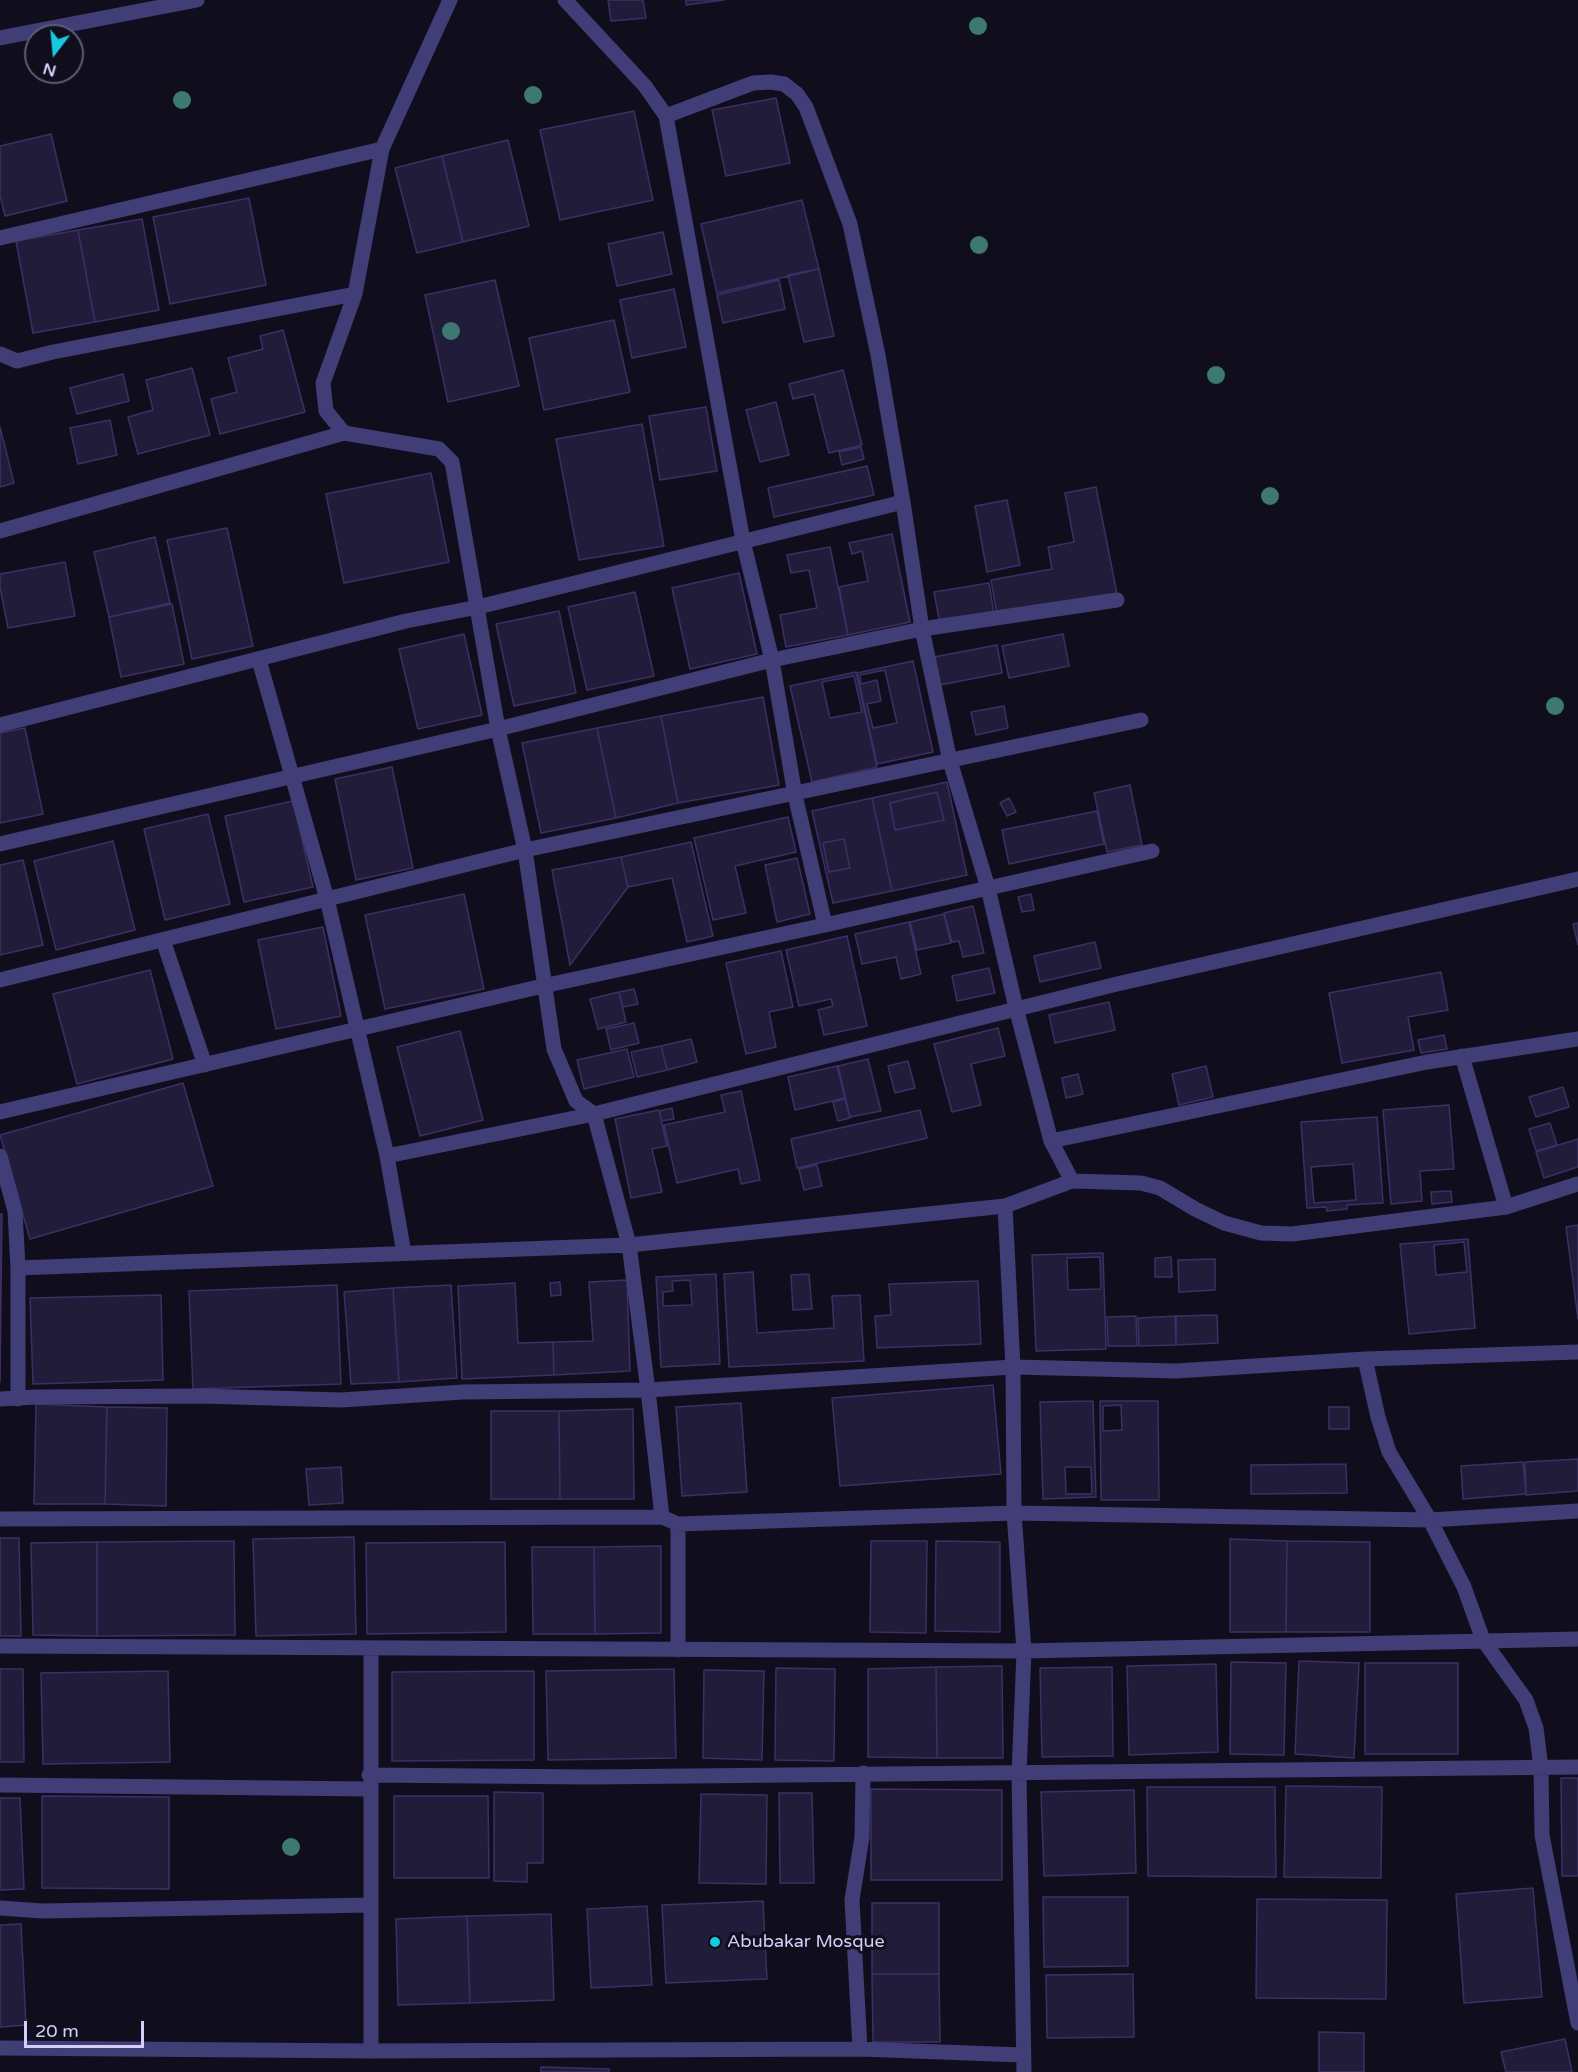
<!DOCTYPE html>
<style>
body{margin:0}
#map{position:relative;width:1578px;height:2072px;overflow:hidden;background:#100e1c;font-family:"Varela Round",sans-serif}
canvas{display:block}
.north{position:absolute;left:24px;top:24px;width:60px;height:60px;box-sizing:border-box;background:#100e1c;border:2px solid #5e5b75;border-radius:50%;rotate:196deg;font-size:16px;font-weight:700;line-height:24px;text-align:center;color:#d3cefa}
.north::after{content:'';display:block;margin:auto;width:21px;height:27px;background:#17c9dd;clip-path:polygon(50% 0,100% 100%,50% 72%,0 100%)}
.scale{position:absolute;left:24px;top:2021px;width:120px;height:27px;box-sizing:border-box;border:3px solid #d3cefa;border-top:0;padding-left:8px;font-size:18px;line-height:21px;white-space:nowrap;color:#d3cefa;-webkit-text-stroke:4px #100e1c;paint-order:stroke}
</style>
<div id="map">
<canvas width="1578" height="2072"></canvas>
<div class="north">N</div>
<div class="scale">20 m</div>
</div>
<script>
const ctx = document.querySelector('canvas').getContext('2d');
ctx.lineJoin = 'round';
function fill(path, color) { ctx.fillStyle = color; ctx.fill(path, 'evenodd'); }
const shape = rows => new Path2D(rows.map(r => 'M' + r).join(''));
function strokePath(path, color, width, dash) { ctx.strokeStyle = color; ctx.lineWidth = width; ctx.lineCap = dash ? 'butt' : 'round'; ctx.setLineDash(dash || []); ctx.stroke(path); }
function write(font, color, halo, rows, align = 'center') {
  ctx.font = font + ' "Varela Round",sans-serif'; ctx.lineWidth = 6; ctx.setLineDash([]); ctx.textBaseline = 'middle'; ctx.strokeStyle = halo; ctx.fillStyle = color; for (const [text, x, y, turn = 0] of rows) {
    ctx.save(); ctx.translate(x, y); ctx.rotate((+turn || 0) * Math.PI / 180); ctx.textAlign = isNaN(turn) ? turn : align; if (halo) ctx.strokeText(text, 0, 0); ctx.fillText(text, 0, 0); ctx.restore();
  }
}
const building = shape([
 [608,0,643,0,646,18,611,21,608,0],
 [686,0,724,0,686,5,686,0],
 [776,98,790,163,726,176,712,110,776,98],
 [634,111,653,200,560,220,540,130,634,111],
 [51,134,67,201,5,216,0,195,0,146,51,134],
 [508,140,529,226,463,242,442,156,508,140],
 [442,156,463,242,417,253,395,168,442,156],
 [249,198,266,285,170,304,153,217,249,198],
 [802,200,819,269,717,293,701,224,802,200],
 [142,219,159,310,95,322,78,230,142,219],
 [78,230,95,322,33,333,16,241,78,230],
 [663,232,672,274,617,286,608,244,663,232],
 [819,269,834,336,804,342,788,275,819,269],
 [495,280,519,386,448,402,425,295,495,280],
 [779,280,785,309,723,323,717,295,779,280],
 [674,289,686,347,632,358,620,300,674,289],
 [614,320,630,392,544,410,529,338,614,320],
 [283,330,305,412,220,434,211,399,237,392,228,358,263,349,260,336,283,330],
 [192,368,210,435,138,454,128,417,153,410,146,380,192,368],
 [843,370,862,445,829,453,814,394,793,399,789,384,843,370],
 [123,374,129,401,77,414,70,388,123,374],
 [776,402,789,455,760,462,746,410,776,402],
 [706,407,717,471,660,480,649,416,706,407],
 [110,420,117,455,78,464,70,428,110,420],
 [642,424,664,546,579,560,556,439,642,424],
 [0,427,14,483,0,487,0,427],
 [861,447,864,459,842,465,839,452,861,447],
 [867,466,874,495,774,517,768,488,867,466],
 [431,473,449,562,344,583,326,494,431,473],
 [1096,487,1117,594,997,615,991,580,1052,569,1048,547,1074,542,1065,493,1096,487],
 [1007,500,1020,565,987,572,975,506,1007,500],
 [227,528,253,646,192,659,167,540,227,528],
 [892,534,910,622,848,635,839,587,868,581,862,551,852,554,849,543,892,534],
 [155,537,170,603,109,617,94,552,155,537],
 [830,547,848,635,786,647,780,615,817,608,809,570,791,573,787,555,830,547],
 [65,562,75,616,8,628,0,587,0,574,65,562],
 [739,573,757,654,690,669,672,588,739,573],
 [989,583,994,614,940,624,934,592,989,583],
 [635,592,654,676,587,690,568,607,635,592],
 [172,604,184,664,121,677,109,617,172,604],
 [559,611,576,693,514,706,496,624,559,611],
 [464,634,482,715,418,729,399,649,464,634],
 [1063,634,1069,666,1009,678,1002,646,1063,634],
 [997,645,1002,673,940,685,934,657,997,645],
 [913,661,933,752,877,764,857,673,913,661],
 [885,670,897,723,873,728,867,704,881,701,877,680,861,684,860,675,885,670],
 [856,672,877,767,812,782,790,686,856,672],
 [854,676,862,712,830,718,822,682,854,676],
 [763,697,779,785,678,803,661,716,763,697],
 [1004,706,1008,728,976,735,971,712,1004,706],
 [661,716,678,803,616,818,597,728,661,716],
 [25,728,43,814,0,823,0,733,25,728],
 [597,728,616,818,541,833,522,743,597,728],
 [392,767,413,868,356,880,335,779,392,767],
 [947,782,967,875,892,891,872,798,947,782],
 [937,792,944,820,895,830,890,803,937,792],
 [1130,785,1142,845,1107,852,1094,793,1130,785],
 [937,792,944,820,895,830,890,803,937,792],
 [872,798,892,891,833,903,812,811,872,798],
 [844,839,850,868,829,872,823,843,844,839],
 [1009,798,1016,812,1007,816,1000,803,1009,798],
 [293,801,313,887,244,902,225,816,293,801],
 [1097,811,1104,844,1009,864,1002,830,1097,811],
 [208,814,230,904,165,920,144,829,208,814],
 [788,817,796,852,735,866,746,913,713,920,694,838,788,817],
 [844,839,850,868,829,872,823,843,844,839],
 [113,841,135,930,56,950,34,861,113,841],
 [691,842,713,936,687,942,672,878,628,887,621,857,691,842],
 [621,857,628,887,570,965,552,870,621,857],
 [797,858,810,914,777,922,765,865,797,858],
 [23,860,43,945,0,955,0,865,23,860],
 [464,894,484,989,385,1009,365,915,464,894],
 [1031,894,1034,910,1022,912,1018,897,1031,894],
 [973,906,984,953,963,957,959,941,952,942,944,913,973,906],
 [944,914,951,943,917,950,910,922,944,914],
 [909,922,921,974,901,979,896,957,862,964,855,934,909,922],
 [1578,923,1578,945,1573,924,1578,923],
 [323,927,341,1016,276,1029,258,940,323,927],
 [847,936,867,1026,824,1035,818,1010,833,1006,831,999,799,1006,786,950,847,936],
 [1095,942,1101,968,1040,982,1034,956,1095,942],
 [781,951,793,1007,769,1012,776,1047,746,1054,726,963,781,951],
 [989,968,995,993,957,1001,952,976,989,968],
 [150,970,173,1059,77,1084,53,994,150,970],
 [1441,972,1448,1010,1408,1017,1414,1050,1342,1063,1329,993,1441,972],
 [634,989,638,1004,623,1007,619,992,634,989],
 [619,992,626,1022,598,1029,590,999,619,992],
 [1109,1002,1115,1030,1055,1043,1049,1015,1109,1002],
 [634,1023,639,1043,611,1050,606,1029,634,1023],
 [998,1028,1005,1056,971,1064,981,1105,952,1112,934,1044,998,1028],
 [460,1031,483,1120,420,1136,397,1047,460,1031],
 [1444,1035,1447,1049,1421,1053,1418,1040,1444,1035],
 [691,1039,697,1062,667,1070,661,1046,691,1039],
 [661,1046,667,1070,637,1077,631,1052,661,1046],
 [627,1049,634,1077,584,1089,577,1060,627,1049],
 [868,1059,881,1111,850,1117,838,1066,868,1059],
 [908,1061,915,1088,895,1093,888,1066,908,1061],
 [837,1066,845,1098,795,1110,788,1077,837,1066],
 [1206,1066,1213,1097,1179,1105,1172,1074,1206,1066],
 [1078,1074,1083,1094,1066,1098,1062,1078,1078,1074],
 [183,1083,213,1186,30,1239,0,1135,183,1083],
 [1563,1087,1569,1107,1536,1117,1529,1097,1563,1087],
 [741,1091,760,1180,741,1184,738,1169,677,1183,664,1125,725,1112,721,1095,741,1091],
 [845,1099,850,1118,838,1121,833,1102,845,1099],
 [1449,1105,1454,1169,1420,1171,1422,1201,1391,1204,1383,1110,1449,1105],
 [672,1108,674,1119,661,1121,660,1111,672,1108],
 [659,1110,667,1146,652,1149,662,1192,631,1198,615,1119,659,1110],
 [920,1110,927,1138,797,1168,791,1139,920,1110],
 [1377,1117,1383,1203,1347,1205,1347,1209,1327,1211,1326,1207,1307,1208,1301,1122,1377,1117],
 [1353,1164,1356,1200,1314,1203,1311,1167,1353,1164],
 [1550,1123,1557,1145,1536,1151,1529,1129,1550,1123],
 [1578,1139,1578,1167,1544,1178,1536,1152,1578,1139],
 [817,1165,822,1186,804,1190,799,1169,817,1165],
 [1451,1191,1452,1202,1432,1204,1431,1192,1451,1191],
 [0,1214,2,1214,0,1382,0,1214],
 [1578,1225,1578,1319,1566,1227,1578,1225],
 [1468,1239,1475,1328,1409,1334,1400,1244,1468,1239],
 [1464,1242,1467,1272,1436,1275,1434,1245,1464,1242],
 [1103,1253,1106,1349,1036,1351,1032,1255,1103,1253],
 [1100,1257,1101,1289,1068,1290,1067,1258,1100,1257],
 [1171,1257,1172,1277,1155,1277,1155,1258,1171,1257],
 [1215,1259,1215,1290,1179,1292,1178,1260,1215,1259],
 [753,1272,757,1333,834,1328,832,1296,860,1295,864,1361,729,1367,724,1274,753,1272],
 [716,1274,720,1364,661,1367,656,1277,716,1274],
 [690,1280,692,1305,663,1306,663,1292,673,1291,672,1281,690,1280],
 [809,1274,812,1309,793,1310,791,1275,809,1274],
 [627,1280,630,1371,554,1375,553,1342,593,1341,589,1282,627,1280],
 [978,1281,981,1344,877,1348,875,1316,891,1315,889,1284,978,1281],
 [560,1282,561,1295,551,1296,550,1283,560,1282],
 [515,1283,518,1343,553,1342,554,1375,462,1379,458,1286,515,1283],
 [337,1285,341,1384,193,1389,189,1291,337,1285],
 [451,1285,457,1378,399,1382,393,1288,451,1285],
 [393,1288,399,1382,351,1384,344,1292,393,1288],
 [161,1295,163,1380,33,1384,30,1298,161,1295],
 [1217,1315,1218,1343,1176,1345,1176,1316,1217,1315],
 [1136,1316,1137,1346,1108,1346,1107,1317,1136,1316],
 [1175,1316,1176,1345,1139,1346,1138,1318,1175,1316],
 [993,1385,1001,1474,840,1486,832,1398,993,1385],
 [1093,1401,1096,1497,1043,1499,1040,1402,1093,1401],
 [1065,1467,1091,1467,1092,1494,1066,1494,1065,1467],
 [1100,1401,1158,1401,1159,1500,1101,1500,1100,1401],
 [1121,1405,1122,1430,1103,1431,1103,1406,1121,1405],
 [741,1403,747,1492,682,1496,676,1407,741,1403],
 [36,1404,107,1407,105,1504,34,1504,36,1404],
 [107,1407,167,1408,166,1506,105,1504,107,1407],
 [1329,1407,1349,1407,1349,1429,1329,1429,1329,1407],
 [633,1409,634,1499,560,1499,559,1411,633,1409],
 [491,1411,559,1411,560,1499,491,1499,491,1411],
 [1578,1459,1578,1491,1526,1495,1525,1462,1578,1459],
 [1523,1462,1526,1494,1463,1499,1461,1466,1523,1462],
 [1346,1464,1347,1493,1251,1494,1251,1465,1346,1464],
 [341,1467,343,1503,309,1505,306,1469,341,1467],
 [354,1537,356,1634,256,1636,253,1539,354,1537],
 [0,1538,19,1538,21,1636,0,1636,0,1538],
 [1230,1539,1287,1541,1286,1632,1230,1632,1230,1539],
 [234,1541,235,1635,97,1636,97,1542,234,1541],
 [871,1541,927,1541,926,1633,870,1632,871,1541],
 [936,1541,1000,1542,1000,1632,935,1631,936,1541],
 [1287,1541,1370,1542,1370,1632,1286,1632,1287,1541],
 [97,1542,97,1636,33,1635,31,1543,97,1542],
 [505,1542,506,1632,367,1634,366,1543,505,1542],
 [661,1546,661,1633,595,1634,594,1547,661,1546],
 [532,1547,594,1547,595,1634,533,1634,532,1547],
 [1299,1661,1359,1663,1354,1758,1295,1754,1299,1661],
 [1231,1662,1286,1663,1284,1755,1230,1754,1231,1662],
 [1365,1663,1458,1663,1458,1754,1365,1754,1365,1663],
 [1216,1664,1218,1752,1129,1755,1127,1666,1216,1664],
 [1002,1666,1003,1758,937,1758,936,1667,1002,1666],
 [936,1667,937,1758,868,1757,868,1669,936,1667],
 [1112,1667,1113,1756,1042,1757,1040,1668,1112,1667],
 [776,1668,835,1669,834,1761,775,1760,776,1668],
 [0,1669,23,1669,24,1762,0,1762,0,1669],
 [674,1669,676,1758,548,1760,546,1671,674,1669],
 [704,1670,764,1671,762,1760,703,1758,704,1670],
 [168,1671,170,1762,43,1764,41,1673,168,1671],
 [534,1671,534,1760,392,1761,392,1672,534,1671],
 [1561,1778,1578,1778,1578,1876,1562,1876,1561,1778],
 [1286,1786,1382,1787,1381,1878,1284,1877,1286,1786],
 [1147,1787,1275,1787,1276,1877,1148,1876,1147,1787],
 [871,1789,1002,1790,1002,1880,871,1880,871,1789],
 [1134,1790,1136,1873,1044,1876,1041,1792,1134,1790],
 [494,1792,543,1793,543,1863,527,1863,527,1882,494,1881,494,1792],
 [779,1793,812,1793,814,1883,780,1883,779,1793],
 [701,1794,767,1795,766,1884,699,1883,701,1794],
 [42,1796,169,1797,169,1889,42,1888,42,1796],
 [394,1796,488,1796,489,1878,394,1878,394,1796],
 [0,1798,20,1798,24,1889,0,1890,0,1798],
 [1533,1888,1542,1997,1464,2003,1456,1894,1533,1888],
 [1043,1897,1128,1897,1128,1966,1044,1967,1043,1897],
 [1257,1899,1387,1900,1386,1999,1256,1998,1257,1899],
 [763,1901,767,1979,666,1983,662,1905,763,1901],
 [872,1903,939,1903,939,1974,872,1974,872,1903],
 [647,1906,652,1985,591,1988,587,1909,647,1906],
 [551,1914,554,2000,470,2003,467,1916,551,1914],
 [467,1916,470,2003,398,2005,396,1919,467,1916],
 [21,1924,26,2025,0,2027,0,1925,21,1924],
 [872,1974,939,1974,940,2042,873,2042,872,1974],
 [1133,1974,1134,2037,1047,2038,1046,1975,1133,1974],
 [1319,2032,1364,2033,1364,2072,1319,2072,1319,2032],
 [1565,2039,1572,2072,1506,2072,1501,2052,1565,2039],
 [541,2067,609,2069,609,2072,541,2072,541,2067]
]);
fill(building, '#221c3b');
strokePath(building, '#3b3065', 1.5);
strokePath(shape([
 [565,0,645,86,666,116,743,541,772,660,795,795,825,925],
 [0,38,197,0],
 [0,238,382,149],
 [0,354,17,361,53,352,355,294],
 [344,433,326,411,323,383,355,294,382,149,450,0],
 [903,502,922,629,950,761,988,888,1016,1008,1051,1141,1072,1181],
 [0,531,344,433,439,449,452,462,498,729,525,850,554,1049,576,1101,594,1114,629,1245,648,1390,662,1517],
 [259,660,327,899,387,1156,404,1253],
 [0,725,406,621,478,607,903,502,878,355,850,224,806,107,797,94,784,84,771,82,753,83,666,116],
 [0,844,498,729,772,660,922,629,1117,600],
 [163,940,205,1065],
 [0,980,525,850,1141,720],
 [1462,1056,1506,1207],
 [0,1112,543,986,825,925,1152,851],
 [1051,1141,1427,1062,1578,1039],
 [0,1156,15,1211,18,1268,18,1399],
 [387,1156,594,1114,1117,984,1578,879],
 [1005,1206,1013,1367,1014,1513,1024,1651,1019,1774,1024,2072],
 [18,1268,629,1245,1005,1206,1072,1181,1141,1183,1160,1188,1195,1209,1224,1223,1261,1233,1292,1234,1506,1207,1578,1184],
 [1365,1359,1378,1417,1389,1452,1430,1520,1464,1587,1483,1640,1526,1700,1536,1728,1541,1768,1542,1835,1578,2023],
 [0,1399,36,1397,201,1396,341,1400,463,1392,648,1390,1013,1367,1176,1371,1365,1359,1578,1352],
 [0,1519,662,1517,678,1524,1014,1513,1430,1520,1578,1511],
 [0,1646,1024,1651,1578,1639],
 [371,1649,371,2051],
 [678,1650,678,1524],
 [369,1775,591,1777,1578,1767],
 [0,1785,370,1789],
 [0,1908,42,1911,371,1905],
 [0,2048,371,2051,860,2049,1022,2055],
 [860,2049,852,1900,862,1837,863,1773]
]), '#403d77', 15);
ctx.fillStyle = '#3e7971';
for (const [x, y] of [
 [978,26],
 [533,95],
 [182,100],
 [979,245],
 [451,331],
 [1216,375],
 [1270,496],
 [1555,706],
 [291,1847]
]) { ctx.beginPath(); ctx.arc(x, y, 9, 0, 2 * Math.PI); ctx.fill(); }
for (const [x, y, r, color] of [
 [715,1942,6,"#17c9dd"]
]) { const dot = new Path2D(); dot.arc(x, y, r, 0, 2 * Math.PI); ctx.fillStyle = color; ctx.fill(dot); strokePath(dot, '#100e1c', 2); }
write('18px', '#d3cefa', '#100e1c', [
 ["Abubakar Mosque",727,1942]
], 'left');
</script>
